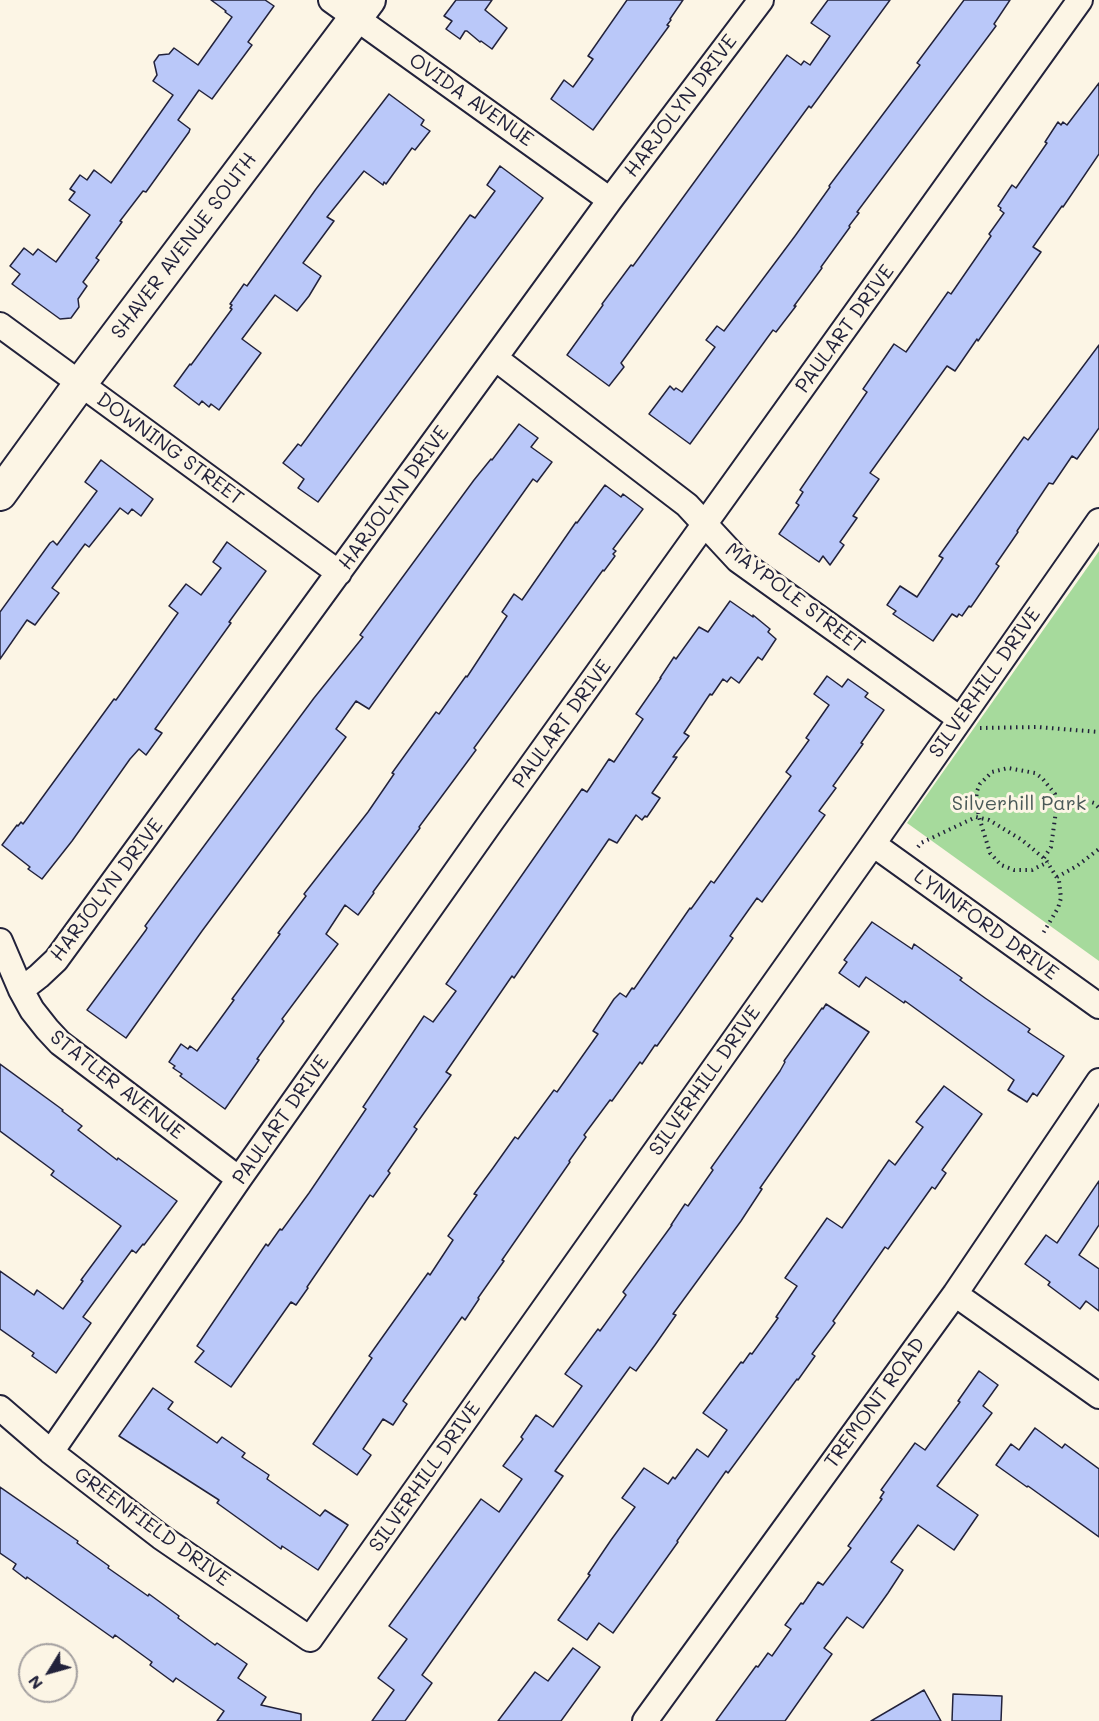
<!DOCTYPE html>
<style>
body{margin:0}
#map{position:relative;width:1099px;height:1721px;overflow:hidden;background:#fcf5e5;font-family:Mali,sans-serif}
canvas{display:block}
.north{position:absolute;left:18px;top:1643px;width:60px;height:60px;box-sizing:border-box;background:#fcf5e5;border:2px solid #a5a1a1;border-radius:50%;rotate:233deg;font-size:16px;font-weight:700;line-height:24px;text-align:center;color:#22223b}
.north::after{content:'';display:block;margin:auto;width:21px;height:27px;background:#22223b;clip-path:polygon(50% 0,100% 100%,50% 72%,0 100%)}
</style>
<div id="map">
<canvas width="1099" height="1721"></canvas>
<div class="north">N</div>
</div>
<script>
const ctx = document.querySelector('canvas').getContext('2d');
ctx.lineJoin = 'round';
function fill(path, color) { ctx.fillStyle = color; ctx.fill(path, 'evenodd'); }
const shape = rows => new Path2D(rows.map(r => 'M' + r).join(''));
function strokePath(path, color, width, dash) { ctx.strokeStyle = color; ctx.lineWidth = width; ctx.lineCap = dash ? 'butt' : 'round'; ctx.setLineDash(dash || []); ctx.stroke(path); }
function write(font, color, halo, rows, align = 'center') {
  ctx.font = font + ' Mali,sans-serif'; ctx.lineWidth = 6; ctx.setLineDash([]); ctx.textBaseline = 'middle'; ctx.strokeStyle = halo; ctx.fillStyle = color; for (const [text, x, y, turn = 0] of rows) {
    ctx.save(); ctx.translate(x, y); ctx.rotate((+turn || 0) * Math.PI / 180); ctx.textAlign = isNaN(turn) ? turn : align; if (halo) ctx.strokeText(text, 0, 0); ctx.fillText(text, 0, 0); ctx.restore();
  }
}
fill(shape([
 [1099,551,1099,961,907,823]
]), '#a6da9c');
const building = shape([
 [211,0,265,0,274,6,248,42,252,45,212,99,199,90,178,120,190,129,189,132,146,192,143,191,120,221,122,222,96,258,99,260,83,282,87,286,78,299,79,307,71,318,60,319,12,284,20,274,10,266,24,248,33,255,38,249,56,262,90,215,69,200,75,192,70,189,80,175,87,180,94,170,111,183,173,95,153,81,157,75,154,62,159,55,169,54,174,48,198,65,232,17,225,12,226,11,211,0],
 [456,0,492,0,485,10,507,28,492,49,481,41,480,42,467,31,465,31,460,39,446,29,452,21,444,16,456,0],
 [627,0,683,0,670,19,671,20,667,25,669,26,593,130,551,99,564,80,573,87,593,59,588,56,627,0],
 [828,0,890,0,811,108,809,106,621,363,624,367,609,386,567,355,603,305,602,304,631,265,633,266,787,55,801,65,804,61,810,65,830,36,811,23,828,0],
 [964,0,1010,0,994,24,996,26,857,212,859,213,849,226,850,227,821,267,822,268,794,306,796,306,776,332,773,330,690,444,649,414,670,386,674,390,676,388,682,392,715,347,706,340,717,326,724,331,795,236,830,187,829,186,920,65,917,63,964,0],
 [1099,83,1099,154,1063,207,1062,206,1033,247,1041,252,978,341,977,339,955,371,947,366,870,473,879,479,853,516,857,518,840,542,844,545,830,565,823,556,819,562,779,534,799,505,796,503,803,492,800,490,867,392,863,389,894,344,906,352,948,292,951,294,991,236,989,234,1004,213,1000,210,1001,208,998,206,1012,185,1016,188,1047,143,1045,142,1058,122,1061,125,1063,122,1067,125,1099,83],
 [389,94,424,120,421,125,430,131,415,150,412,148,386,184,384,182,383,185,364,171,327,217,334,221,303,263,321,276,309,296,297,311,275,295,242,339,261,353,219,410,211,404,209,407,202,401,199,405,174,386,190,364,191,365,232,309,230,308,232,305,230,304,244,284,247,286,316,189,389,94],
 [500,166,543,198,318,502,298,488,304,479,283,463,298,444,301,446,470,215,475,218,495,191,487,185,500,166],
 [1099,345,1099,428,1077,459,1072,456,1053,484,1049,483,1017,531,1018,532,996,564,999,566,971,607,969,606,962,616,959,614,957,617,952,614,933,641,893,614,896,611,887,605,900,586,917,597,943,558,939,556,1024,437,1028,440,1099,345],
 [519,424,538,438,531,447,552,462,537,482,533,479,369,709,356,701,336,729,346,737,202,931,126,1038,87,1010,146,930,147,928,145,926,175,885,314,698,363,637,360,635,474,480,491,459,492,460,519,424],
 [101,460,153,499,141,516,132,509,128,514,120,508,89,547,85,544,52,588,59,593,35,625,27,620,0,659,0,612,50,543,53,541,57,545,97,491,85,482,101,460],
 [605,485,621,497,623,494,643,509,613,549,616,551,613,554,615,556,604,571,603,570,503,708,474,748,476,750,419,827,420,828,373,892,374,893,358,915,345,905,326,934,338,944,282,1019,284,1021,257,1059,259,1060,225,1109,180,1076,182,1074,173,1068,175,1066,169,1062,181,1044,188,1049,190,1046,197,1051,234,1000,232,999,280,934,278,933,306,896,304,894,368,812,394,774,392,773,436,712,439,714,466,676,467,677,507,616,502,612,514,594,522,600,576,522,577,523,605,485],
 [227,542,266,571,229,622,231,623,155,729,162,733,146,755,139,749,130,759,72,841,42,879,28,869,30,867,2,845,17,825,18,826,21,822,23,824,114,699,116,700,178,613,169,606,186,584,201,595,221,568,213,562,227,542],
 [730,601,753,617,753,615,770,629,768,632,776,639,762,660,758,657,739,683,731,677,727,682,723,679,712,695,710,694,684,733,689,736,673,757,677,757,652,793,660,798,647,817,645,816,642,820,636,815,617,843,609,839,514,978,512,976,446,1072,451,1075,414,1127,417,1129,388,1171,390,1173,373,1197,370,1195,307,1287,308,1288,296,1305,291,1302,231,1387,195,1362,204,1351,197,1346,266,1244,268,1246,280,1229,282,1230,309,1193,366,1109,363,1107,424,1016,433,1022,456,991,446,984,582,789,587,792,609,759,614,762,643,719,636,714,661,678,660,678,674,657,676,659,699,627,708,632,730,601],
 [827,676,842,687,848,679,868,693,865,697,884,710,861,743,863,744,833,786,836,788,819,811,825,815,762,902,757,898,730,936,733,938,679,1015,657,1046,655,1045,642,1064,640,1062,612,1101,610,1100,584,1135,586,1137,569,1161,570,1162,502,1260,504,1261,478,1298,479,1299,465,1320,462,1317,403,1401,407,1404,393,1425,383,1419,363,1449,371,1455,357,1475,313,1444,372,1358,369,1356,428,1273,430,1275,453,1240,448,1236,477,1195,474,1194,493,1168,515,1137,518,1139,554,1090,557,1092,598,1034,593,1031,614,999,620,993,626,997,632,988,634,989,690,908,691,909,711,881,714,883,791,776,786,772,809,740,806,738,829,705,814,694,827,676],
 [872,922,912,949,914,944,962,978,960,980,985,998,1030,1029,1028,1032,1064,1056,1037,1096,1033,1093,1027,1102,1008,1090,1014,1080,905,1001,904,1003,866,977,859,987,839,973,847,962,844,960,872,922],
 [826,1004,869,1032,760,1188,762,1189,741,1221,673,1314,676,1315,655,1345,636,1371,630,1367,555,1471,563,1476,422,1675,432,1683,405,1721,372,1721,394,1690,378,1678,407,1639,389,1626,481,1499,499,1512,522,1479,503,1466,523,1439,521,1437,536,1415,553,1427,582,1386,565,1374,598,1329,600,1331,626,1295,623,1292,672,1225,671,1225,685,1204,688,1206,713,1170,711,1168,780,1071,785,1062,784,1061,822,1008,823,1009,826,1004],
 [0,1064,63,1110,62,1111,82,1126,78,1130,117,1160,118,1158,177,1201,144,1245,143,1244,136,1253,132,1250,83,1317,91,1323,56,1373,32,1356,34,1353,0,1329,0,1271,34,1295,37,1290,63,1309,83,1281,81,1280,121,1226,51,1175,54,1171,0,1131,0,1064],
 [944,1086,982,1114,942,1170,946,1173,935,1189,932,1187,888,1249,885,1247,833,1321,835,1323,812,1354,815,1356,798,1380,797,1379,728,1473,726,1471,677,1541,678,1542,613,1633,599,1623,587,1640,558,1620,590,1575,588,1574,611,1540,635,1507,622,1498,644,1468,668,1484,673,1477,675,1479,697,1449,708,1457,727,1430,703,1413,741,1362,743,1363,750,1353,752,1354,778,1318,776,1317,797,1286,785,1278,827,1218,842,1228,889,1160,895,1165,923,1127,916,1122,944,1086],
 [1099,1181,1099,1225,1079,1255,1099,1269,1099,1311,1086,1301,1080,1309,1048,1285,1050,1282,1025,1264,1046,1235,1057,1243,1099,1181],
 [979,1371,998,1385,983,1406,992,1413,937,1486,978,1515,954,1550,918,1525,891,1562,903,1570,888,1593,863,1628,847,1617,824,1648,832,1654,785,1721,716,1721,756,1666,758,1667,768,1653,772,1656,791,1629,785,1625,801,1603,803,1604,818,1582,823,1585,851,1548,848,1546,882,1499,880,1498,884,1492,881,1490,915,1443,925,1450,960,1402,958,1401,979,1371],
 [153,1388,173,1402,168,1409,217,1443,222,1437,245,1453,242,1457,269,1475,267,1479,320,1516,325,1510,348,1525,318,1570,282,1546,281,1549,217,1503,219,1500,119,1436,153,1388],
 [1035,1428,1062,1448,1065,1444,1099,1469,1099,1537,1028,1486,1027,1487,996,1465,1011,1444,1019,1450,1035,1428],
 [0,1487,78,1541,77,1543,109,1566,108,1568,148,1596,149,1594,179,1616,178,1618,215,1645,217,1643,247,1664,238,1678,266,1697,261,1705,301,1714,301,1721,217,1721,224,1711,176,1678,173,1682,150,1665,152,1662,115,1635,113,1638,27,1577,26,1579,13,1569,16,1564,0,1553,0,1487],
 [573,1648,600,1667,561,1721,498,1721,535,1672,548,1681,573,1648],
 [924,1690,941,1721,871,1721,924,1690],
 [953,1694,1002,1696,1001,1721,952,1721,953,1694]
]);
fill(building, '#bac8f9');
strokePath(building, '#22223b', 1.5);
const minor = shape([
 [331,0,610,200],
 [0,325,339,573],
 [495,358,687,505,738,560,960,719],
 [873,844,1099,1006],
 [0,941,21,990,32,1010,47,1029,60,1043,239,1179],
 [21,990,39,976,56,960,610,200,761,0],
 [955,1294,1099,1396],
 [0,1408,51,1452,161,1537,310,1639,873,844,1099,521],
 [51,1452,239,1179,491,822,1080,0],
 [645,1721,955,1294,1099,1081]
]);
const tertiary = shape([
 [0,494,80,384,369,0]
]);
strokePath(minor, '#22223b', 28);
strokePath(tertiary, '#22223b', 36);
strokePath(shape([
 [980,728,1037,727,1099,732],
 [1057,801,1082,799,1094,803,1099,808],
 [918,847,921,843,976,817,989,820,1022,840,1046,860,1059,881,1061,898,1058,908,1042,935],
 [1044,858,1051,847,1057,804,1055,794,1042,778,1035,773,1008,768,992,772,980,784,977,791,976,800,979,817,990,853,1001,865,1014,870,1032,870,1048,862],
 [1057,877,1077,866,1099,849]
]), '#22223b', 4, [1.5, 4.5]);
strokePath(minor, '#fcf5e5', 24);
strokePath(tertiary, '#fcf5e5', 32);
write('20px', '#22223b', '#fcf5e5', [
 ["OVIDA AVENUE",471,100,35],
 ["HARJOLYN DRIVE",681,106,-53],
 ["SHAVER AVENUE SOUTH",184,246,-53],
 ["PAULART DRIVE",845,329,-54],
 ["DOWNING STREET",170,449,36],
 ["HARJOLYN DRIVE",394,498,-54],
 ["MAYPOLE STREET",795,598,37],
 ["SILVERHILL DRIVE",985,683,-55],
 ["PAULART DRIVE",562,724,-54],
 ["HARJOLYN DRIVE",107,890,-53],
 ["LYNNFORD DRIVE",986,925,36],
 ["SILVERHILL DRIVE",705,1081,-55],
 ["STATLER AVENUE",117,1085,38],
 ["PAULART DRIVE",281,1120,-55],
 ["TREMONT ROAD",875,1403,-54],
 ["SILVERHILL DRIVE",425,1477,-55],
 ["GREENFIELD DRIVE",152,1527,36]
]);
write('20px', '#4a5958', '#fcf5e5', [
 ["Silverhill Park",1019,804]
]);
</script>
